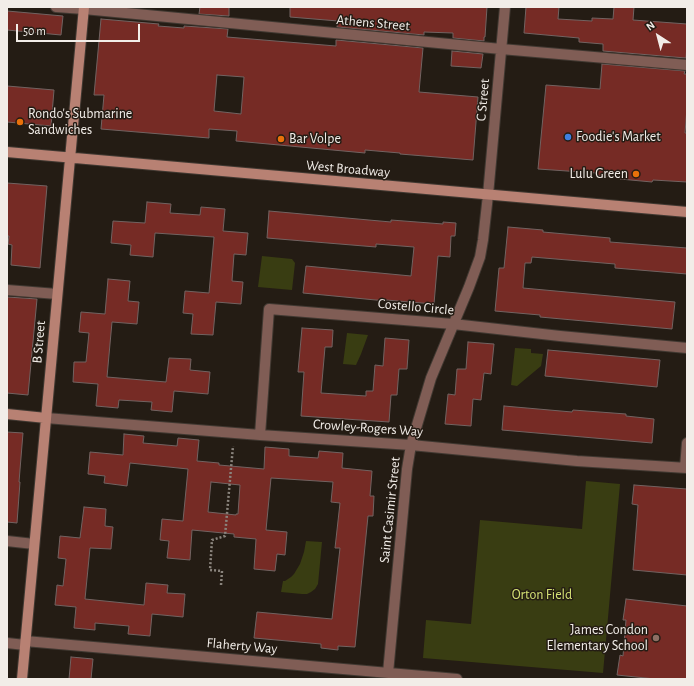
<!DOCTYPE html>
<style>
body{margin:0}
#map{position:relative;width:694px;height:686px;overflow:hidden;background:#241c14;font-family:"Alegreya Sans",sans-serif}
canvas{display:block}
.frame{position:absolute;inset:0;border:8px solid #f2ede8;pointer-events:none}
.north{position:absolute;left:638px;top:16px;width:40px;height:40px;-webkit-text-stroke:3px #241c14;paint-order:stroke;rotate:324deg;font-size:11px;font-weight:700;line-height:16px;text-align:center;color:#f2ede8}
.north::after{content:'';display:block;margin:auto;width:14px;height:18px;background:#f2ede8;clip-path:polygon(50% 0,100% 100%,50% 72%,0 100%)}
.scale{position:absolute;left:16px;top:24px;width:124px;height:18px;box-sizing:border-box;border:2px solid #f2ede8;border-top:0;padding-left:5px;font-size:12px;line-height:14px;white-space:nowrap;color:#f2ede8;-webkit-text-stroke:3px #241c14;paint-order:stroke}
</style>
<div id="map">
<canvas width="694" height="686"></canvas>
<div class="frame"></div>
<div class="north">N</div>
<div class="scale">50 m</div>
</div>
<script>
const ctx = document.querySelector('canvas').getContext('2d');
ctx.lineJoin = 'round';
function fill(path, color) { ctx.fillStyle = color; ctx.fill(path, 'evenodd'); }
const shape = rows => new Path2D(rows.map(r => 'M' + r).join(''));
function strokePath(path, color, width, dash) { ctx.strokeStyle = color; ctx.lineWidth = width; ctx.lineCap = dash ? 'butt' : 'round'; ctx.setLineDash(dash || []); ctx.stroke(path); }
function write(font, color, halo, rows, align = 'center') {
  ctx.font = font + ' "Alegreya Sans",sans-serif'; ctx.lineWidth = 3; ctx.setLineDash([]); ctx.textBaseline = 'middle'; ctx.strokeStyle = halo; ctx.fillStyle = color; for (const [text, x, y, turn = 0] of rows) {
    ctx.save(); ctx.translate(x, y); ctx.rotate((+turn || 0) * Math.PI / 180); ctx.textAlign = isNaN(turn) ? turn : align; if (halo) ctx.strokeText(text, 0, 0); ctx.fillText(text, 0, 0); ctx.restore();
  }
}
fill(shape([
 [262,256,292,259,295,263,292,290,258,287],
 [347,333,368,335,361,354,356,365,343,364],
 [515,348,531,349,531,353,543,354,541,366,517,386,511,385],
 [586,481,620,484,603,673,423,658,426,620,471,624,480,520,582,529],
 [306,541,322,542,318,584,315,589,311,592,307,594,302,594,281,592,283,581,285,581,291,577,294,574,300,564,304,552]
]), '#393d12');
const building = shape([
 [200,7,229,7,229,16,199,14,200,7],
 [290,7,487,7,485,37,484,37,484,41,453,38,453,33,424,32,424,35,337,27,338,21,290,17,290,7],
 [526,7,559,7,558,19,592,21,592,18,613,19,614,7,634,7,633,20,687,24,687,44,686,58,603,51,603,44,579,42,579,38,524,33,526,7],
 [7,11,63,16,61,35,7,30,7,11],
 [101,19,159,24,158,26,184,28,184,26,228,29,227,37,336,46,336,40,423,48,419,92,478,97,473,160,400,154,400,153,365,150,365,153,236,141,237,131,209,129,209,138,101,129,104,95,94,95,101,19],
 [217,75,244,77,241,114,214,111,217,75],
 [452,51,483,54,481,68,451,66,452,51],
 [602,64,685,71,684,74,687,74,687,108,685,133,687,133,687,182,653,180,652,182,620,179,620,178,596,175,596,173,538,169,546,85,600,89,602,64],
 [7,86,54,90,51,126,7,122,7,86],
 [7,183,47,186,40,268,11,265,12,245,8,244,9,236,7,236,7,183],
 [147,202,171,204,170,213,200,215,201,207,225,209,223,231,248,233,246,255,234,254,232,281,243,282,241,304,216,302,213,335,191,334,193,314,183,313,185,291,209,293,214,237,155,233,153,257,130,255,131,245,111,243,113,221,145,223,147,202],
 [269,211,391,222,391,220,443,224,443,222,456,223,455,236,451,236,450,257,438,256,434,304,386,300,386,301,303,293,306,266,411,276,414,247,376,244,376,247,267,238,269,211],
 [508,227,543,230,543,232,610,238,610,242,687,248,687,274,615,268,615,264,532,257,531,263,525,263,523,288,675,302,672,329,540,317,540,315,495,311,499,268,504,268,508,227],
 [108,279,130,281,128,301,139,302,137,324,112,322,107,377,166,382,169,358,191,359,190,370,210,372,208,394,174,391,172,412,151,410,152,402,119,400,118,408,96,406,98,384,73,382,74,362,86,362,89,333,79,332,81,312,105,314,108,279],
 [7,297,37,299,28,395,7,393,7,297],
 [302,328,333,330,332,347,325,347,321,393,366,396,366,391,373,391,375,365,383,366,385,338,409,340,407,369,399,369,397,395,391,395,389,422,301,416,304,372,298,372,302,328],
 [468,342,494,344,491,374,484,373,481,400,473,399,471,426,445,424,448,394,455,395,457,369,466,369,468,342],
 [548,350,660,360,657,387,545,376,548,350],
 [504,406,572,412,573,410,626,414,626,416,654,419,652,443,502,430,504,406],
 [7,432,23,433,19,482,20,482,17,523,7,522,7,432],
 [124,434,144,436,143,443,177,446,178,438,199,440,197,461,219,463,219,465,264,469,265,447,289,449,289,456,318,458,319,451,343,453,342,468,372,471,370,496,374,496,373,516,368,516,355,647,338,646,338,650,321,648,321,644,254,638,257,612,332,619,340,548,335,548,340,503,331,502,333,482,271,478,266,530,287,532,285,555,277,554,275,571,254,569,256,539,234,537,234,534,192,530,190,560,167,558,169,541,160,540,162,519,183,521,188,469,130,463,127,486,104,483,105,476,88,474,90,452,123,455,124,434],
 [211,482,240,485,238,514,236,514,236,515,208,512,211,482],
 [634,485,687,489,687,575,633,570,638,505,632,504,634,485],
 [84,507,106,509,105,526,113,527,111,549,90,548,85,599,144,605,146,583,168,585,167,593,185,594,183,617,152,614,150,636,128,634,129,626,95,623,95,630,74,628,76,607,55,605,57,585,63,586,66,559,58,558,60,536,80,538,84,507],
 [626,599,687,606,687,679,655,679,617,675,620,655,623,656,626,620,623,620,626,599],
 [71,657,93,659,91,679,69,679,71,657]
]);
fill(building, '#762b25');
strokePath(building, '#726361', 1);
const service = shape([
 [56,7,84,9]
]);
const minor = shape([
 [84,9,501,49,687,65],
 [7,290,57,294],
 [46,418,260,435,411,445,577,461,687,468],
 [260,435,269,309,453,324,560,336,687,348],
 [685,468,687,443],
 [7,541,34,544],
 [25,641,457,679],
 [7,643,25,645],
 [388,673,407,469,411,445,431,378,469,287,480,257,483,240,488,195,505,7]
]);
const secondary = shape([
 [7,152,687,212],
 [7,414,46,418],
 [22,679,84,7]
]);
strokePath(service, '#413932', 12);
strokePath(minor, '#413932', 12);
strokePath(secondary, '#413932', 12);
strokePath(shape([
 [221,585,222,571,210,570,212,540,225,536,233,446]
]), '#8a847d', 2.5, [2, 2]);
strokePath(service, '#805d55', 10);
strokePath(minor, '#805d55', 10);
strokePath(secondary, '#b88173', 10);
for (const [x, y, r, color] of [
 [20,122,4,"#e8710a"],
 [568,137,4,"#3f7fe0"],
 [281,139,4,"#e8710a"],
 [636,174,4,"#e8710a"],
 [656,638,4,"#8d6e63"]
]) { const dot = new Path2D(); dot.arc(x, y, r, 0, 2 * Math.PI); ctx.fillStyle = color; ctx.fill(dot); strokePath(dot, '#241c14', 1.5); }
write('14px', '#f2ede8', '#241c14', [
 ["Athens Street",373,23,5],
 ["C Street",483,100,-85],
 ["West Broadway",348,169,5],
 ["Costello Circle",416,307,5],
 ["B Street",39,342,-85],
 ["Crowley-Rogers Way",368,428,4],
 ["Saint Casimir Street",390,510,-84],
 ["Flaherty Way",242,646,5]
]);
write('14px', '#f2ede8', '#241c14', [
 ["Rondo's Submarine",28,114],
 ["Sandwiches",28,130],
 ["Foodie's Market",576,137],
 ["Bar Volpe",289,139],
 ["Lulu Green",628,174,"right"],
 ["James Condon",648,630,"right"],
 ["Elementary School",648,646,"right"]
], 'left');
write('14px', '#d5e274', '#241c14', [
 ["Orton Field",542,595]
]);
</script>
